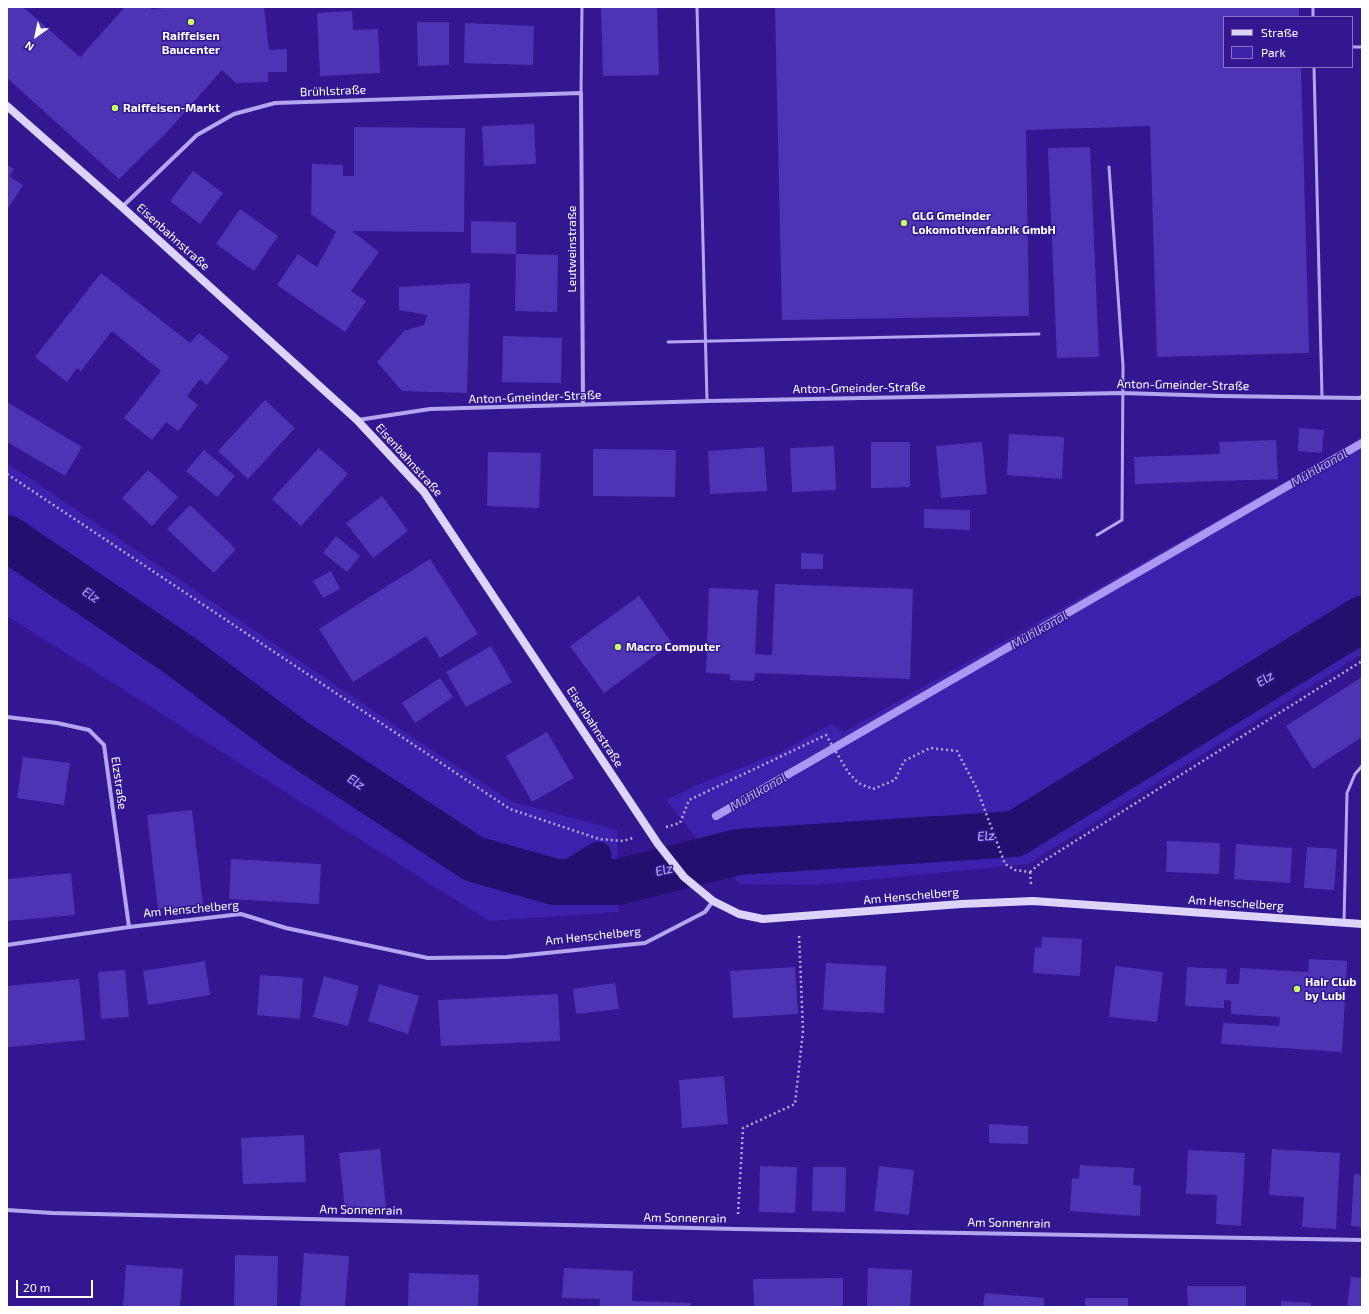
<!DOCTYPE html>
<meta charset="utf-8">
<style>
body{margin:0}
#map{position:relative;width:1369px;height:1314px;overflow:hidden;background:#331791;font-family:"Exo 2",sans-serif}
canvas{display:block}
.frame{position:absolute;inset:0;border:8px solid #fff;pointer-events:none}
.legend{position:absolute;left:1223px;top:16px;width:130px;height:52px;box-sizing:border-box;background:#331791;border:1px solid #8574bd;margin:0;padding:5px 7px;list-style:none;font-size:12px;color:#fff}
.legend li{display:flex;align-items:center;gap:8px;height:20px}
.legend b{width:20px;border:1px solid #8574bd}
.north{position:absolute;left:16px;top:16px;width:40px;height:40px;-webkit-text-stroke:3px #331791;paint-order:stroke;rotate:213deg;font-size:11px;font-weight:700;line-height:16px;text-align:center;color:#fff}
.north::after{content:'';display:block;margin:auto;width:14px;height:18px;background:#fff;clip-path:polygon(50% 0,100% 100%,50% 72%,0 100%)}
.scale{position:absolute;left:16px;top:1280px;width:77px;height:18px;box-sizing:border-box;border:2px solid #fff;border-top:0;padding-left:5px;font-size:12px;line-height:14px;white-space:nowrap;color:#fff;-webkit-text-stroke:3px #331791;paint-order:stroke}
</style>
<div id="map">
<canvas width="1369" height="1314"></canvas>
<div class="frame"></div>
<ul class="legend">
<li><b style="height:5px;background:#ddd4fb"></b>Straße</li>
<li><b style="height:11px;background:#3d20ab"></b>Park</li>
</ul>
<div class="north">N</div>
<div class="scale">20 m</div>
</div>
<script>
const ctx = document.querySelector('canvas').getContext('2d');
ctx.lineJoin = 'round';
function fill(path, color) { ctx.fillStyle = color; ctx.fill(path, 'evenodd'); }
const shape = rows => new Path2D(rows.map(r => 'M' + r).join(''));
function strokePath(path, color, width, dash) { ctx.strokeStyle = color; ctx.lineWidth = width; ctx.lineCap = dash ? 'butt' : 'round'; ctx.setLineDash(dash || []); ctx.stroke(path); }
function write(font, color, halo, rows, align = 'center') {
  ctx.font = font + ' "Exo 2",sans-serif'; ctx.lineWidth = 3; ctx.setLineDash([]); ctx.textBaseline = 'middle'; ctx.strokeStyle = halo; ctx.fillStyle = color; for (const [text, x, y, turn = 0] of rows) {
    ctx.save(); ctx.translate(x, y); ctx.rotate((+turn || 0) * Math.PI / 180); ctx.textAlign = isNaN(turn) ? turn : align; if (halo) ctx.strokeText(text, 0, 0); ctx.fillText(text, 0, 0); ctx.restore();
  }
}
fill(shape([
 [1362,436,1362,654,1028,864,817,885,740,884,693,834,666,800,697,785,781,752,831,724,844,732,1348,446],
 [7,463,427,747,513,802,617,830,619,912,489,921,7,616]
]), '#3d20ab');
strokePath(shape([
 [716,816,1362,443]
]), '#aa98f2', 8);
strokePath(shape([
 [555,882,598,855]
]), '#250f6e', 27);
strokePath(shape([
 [7,538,182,657,294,741,474,859,555,882,618,882,738,852,1015,834,1362,619]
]), '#250f6e', 46);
fill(shape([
 [7,7,23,7,80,57,125,7,149,7,152,9,181,7,264,7,269,50,287,49,287,72,268,72,268,82,236,83,222,70,166,133,119,179,7,78],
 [601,7,657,7,659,75,603,76],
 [775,7,1299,7,1299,17,1224,17,1224,67,1301,67,1309,353,1157,357,1150,126,1026,130,1029,316,782,320],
 [352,11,353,30,378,29,380,73,320,76,317,13],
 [417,22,449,22,449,65,418,66],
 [465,23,534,26,533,65,464,63],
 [534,124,536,164,484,166,482,126],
 [354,127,465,128,464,232,352,231,379,252,351,291,366,301,345,332,277,285,298,254,317,267,336,232,311,214,312,164,343,165,343,176,354,176],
 [1090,147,1099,357,1057,358,1048,148],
 [7,165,14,169,9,176,23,185,7,210],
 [193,171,223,193,200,224,170,201],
 [240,209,278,236,254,271,216,244],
 [471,221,516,222,516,254,471,253],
 [516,254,558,255,557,312,515,311],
 [101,273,190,343,199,333,229,357,207,385,200,379,187,396,198,405,178,431,166,422,152,440,124,418,161,371,112,331,81,371,77,368,67,382,35,357],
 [470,283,467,393,402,391,377,362,404,331,424,325,427,315,399,310,399,287],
 [503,336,562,338,561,383,502,382],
 [265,400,295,428,248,479,218,451],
 [7,402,82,447,65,476,7,442],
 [1299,428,1324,430,1322,453,1298,451],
 [1009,434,1064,437,1062,479,1007,475],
 [1276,440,1278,479,1135,484,1134,457,1220,454,1219,442],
 [871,442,910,442,910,487,871,488],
 [982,442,987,494,941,498,936,446],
 [834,446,836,490,792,492,790,448],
 [764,447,767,491,710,494,708,451],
 [319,448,348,474,301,526,272,499],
 [593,449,676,450,675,497,593,496],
 [204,450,235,476,217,497,186,471],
 [488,452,541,453,539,508,487,506],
 [148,470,178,497,152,526,122,498],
 [382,496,408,531,373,558,346,523],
 [190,505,236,549,214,573,167,529],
 [924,509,970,510,970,530,924,528],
 [336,536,360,556,347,572,323,553],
 [801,553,823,554,823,569,801,569],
 [430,559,478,634,440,658,426,636,353,682,319,629],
 [331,571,340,589,323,598,313,581],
 [775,584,913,589,910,679,755,673,754,681,730,680,730,674,706,673,709,588,758,590,755,654,772,655],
 [639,596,672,643,604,693,570,646],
 [491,646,512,682,466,707,446,672],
 [1362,677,1362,737,1313,769,1286,726],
 [440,678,453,697,415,723,402,703],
 [547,732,574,778,532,802,506,756],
 [23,757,70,763,64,805,17,798],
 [192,810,203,904,158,909,147,815],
 [1167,841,1220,843,1219,874,1166,872],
 [1236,844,1292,848,1290,883,1234,879],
 [1307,847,1337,849,1334,890,1304,888],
 [231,859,321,864,319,904,229,899],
 [71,873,75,915,7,921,7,879],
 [1042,937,1082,939,1080,976,1033,973,1035,947,1041,948],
 [1309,959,1347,961,1342,1052,1221,1044,1223,1023,1279,1026,1280,1017,1231,1014,1231,1001,1224,1000,1224,1008,1185,1006,1187,967,1227,969,1226,984,1239,984,1240,968,1308,972],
 [205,961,210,995,148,1005,143,971],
 [826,963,886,966,884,1013,823,1010],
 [1115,966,1163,972,1157,1022,1109,1017],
 [795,967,798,1014,733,1018,730,971],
 [125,970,129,1017,101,1019,98,972],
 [260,975,303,978,300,1019,257,1015],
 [324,976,359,986,348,1026,313,1017],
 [79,979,85,1040,7,1047,7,986],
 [615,983,619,1009,576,1014,573,989],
 [379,984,419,996,408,1034,368,1021],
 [558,994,560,1041,441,1046,438,1000],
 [724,1076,728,1124,682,1128,679,1080],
 [989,1124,1028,1126,1028,1144,989,1143],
 [304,1135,306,1182,243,1184,241,1138],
 [380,1149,386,1207,345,1211,339,1153],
 [1272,1149,1340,1153,1336,1229,1302,1227,1304,1197,1269,1195],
 [1188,1150,1245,1153,1241,1226,1216,1224,1217,1195,1186,1194],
 [1080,1165,1134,1168,1133,1185,1141,1186,1140,1216,1070,1211,1072,1178,1079,1179],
 [760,1166,797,1167,795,1213,759,1212],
 [879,1166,914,1170,909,1215,874,1211],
 [813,1167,846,1167,845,1212,812,1211],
 [1354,1174,1362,1175,1362,1227,1351,1226],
 [304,1253,349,1256,345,1307,300,1307],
 [235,1255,278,1256,277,1307,234,1307],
 [126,1265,183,1269,180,1307,123,1307],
 [564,1268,633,1271,632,1301,691,1303,691,1307,599,1307,600,1299,562,1298],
 [868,1268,912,1270,910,1307,867,1307],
 [409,1273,479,1275,478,1307,408,1307],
 [1351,1277,1362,1278,1362,1307,1347,1307],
 [843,1278,843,1307,754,1307,753,1279],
 [1187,1286,1246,1286,1246,1307,1188,1307],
 [985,1293,1044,1298,1044,1307,983,1307],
 [1085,1298,1128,1298,1128,1307,1085,1307],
 [1281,1301,1311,1303,1311,1307,1281,1307]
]), '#4e33b5');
strokePath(shape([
 [7,474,510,809,599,839,623,841,633,838],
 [666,827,680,823,689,800,826,735,848,772,858,783,873,789,895,780,904,761,930,748,957,751,977,789,1005,864,1015,870,1030,872],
 [1030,872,1042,862,1362,661],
 [1030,872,1031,884],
 [738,1214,743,1128,795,1104,803,1031,799,933]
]), '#b5a6f0', 2.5, [2, 3]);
strokePath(shape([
 [697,7,707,401],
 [1313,7,1313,17],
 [1352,47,1362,47],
 [1314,67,1322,397],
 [581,93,582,7],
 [668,342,1039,334],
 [1097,535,1122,520,1123,366,1109,167],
 [1344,922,1347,793,1355,774,1362,766]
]), '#b5a6f0', 3);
strokePath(shape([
 [122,207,197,135,234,114,275,103,581,93,583,405],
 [358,420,430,409,707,401,1122,393,1220,396,1359,398,1362,397],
 [7,717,57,723,89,730,104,745,129,927],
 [7,945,129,927,241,914,286,928,428,958,507,957,645,943,705,912,713,901],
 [7,1210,52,1213,737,1229,1362,1240]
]), '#b5a6f0', 4);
strokePath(shape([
 [7,106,122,207,357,420,424,492,658,844,684,877,713,901,739,914,763,919,961,904,1033,901,1362,924]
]), '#ddd4fb', 8);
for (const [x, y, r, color] of [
 [191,22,4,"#c6ff65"],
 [115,108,4,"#c6ff65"],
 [904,223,4,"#c6ff65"],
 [618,647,4,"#c6ff65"],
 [1297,989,4,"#c6ff65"]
]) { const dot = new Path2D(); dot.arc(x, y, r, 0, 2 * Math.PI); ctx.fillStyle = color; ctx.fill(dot); strokePath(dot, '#331791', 1.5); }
write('bold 12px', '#fff', '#331791', [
 ["Raiffeisen",191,36,"center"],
 ["Baucenter",191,50,"center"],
 ["Raiffeisen-Markt",123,108],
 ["GLG Gmeinder",912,216],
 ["Lokomotivenfabrik GmbH",912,230],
 ["Macro Computer",626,647],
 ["Hair Club",1305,982],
 ["by Lubi",1305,996]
], 'left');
write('12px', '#fff', '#331791', [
 ["Brühlstraße",333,91,-2],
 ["Eisenbahnstraße",173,237,42],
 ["Leutweinstraße",572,249,-90],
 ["Anton-Gmeinder-Straße",1183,385,1],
 ["Anton-Gmeinder-Straße",859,388,-1],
 ["Anton-Gmeinder-Straße",535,397,-2],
 ["Eisenbahnstraße",409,460,48],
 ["Eisenbahnstraße",595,727,57],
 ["Elzstraße",119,783,82],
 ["Am Henschelberg",911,896,-5],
 ["Am Henschelberg",1236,903,4],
 ["Am Henschelberg",191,909,-5],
 ["Am Henschelberg",593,936,-6],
 ["Am Sonnenrain",361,1210,1],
 ["Am Sonnenrain",685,1218,1],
 ["Am Sonnenrain",1009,1223,1]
]);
write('italic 13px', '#c0b2f7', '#331791', [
 ["Mühlkanal",1319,468,-30],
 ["Elz",91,595,34],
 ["Mühlkanal",1039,630,-30],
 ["Elz",1265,679,-32],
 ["Elz",356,782,33],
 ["Mühlkanal",758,792,-30],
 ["Elz",986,836,-4],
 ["Elz",664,870,-14]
]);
</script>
